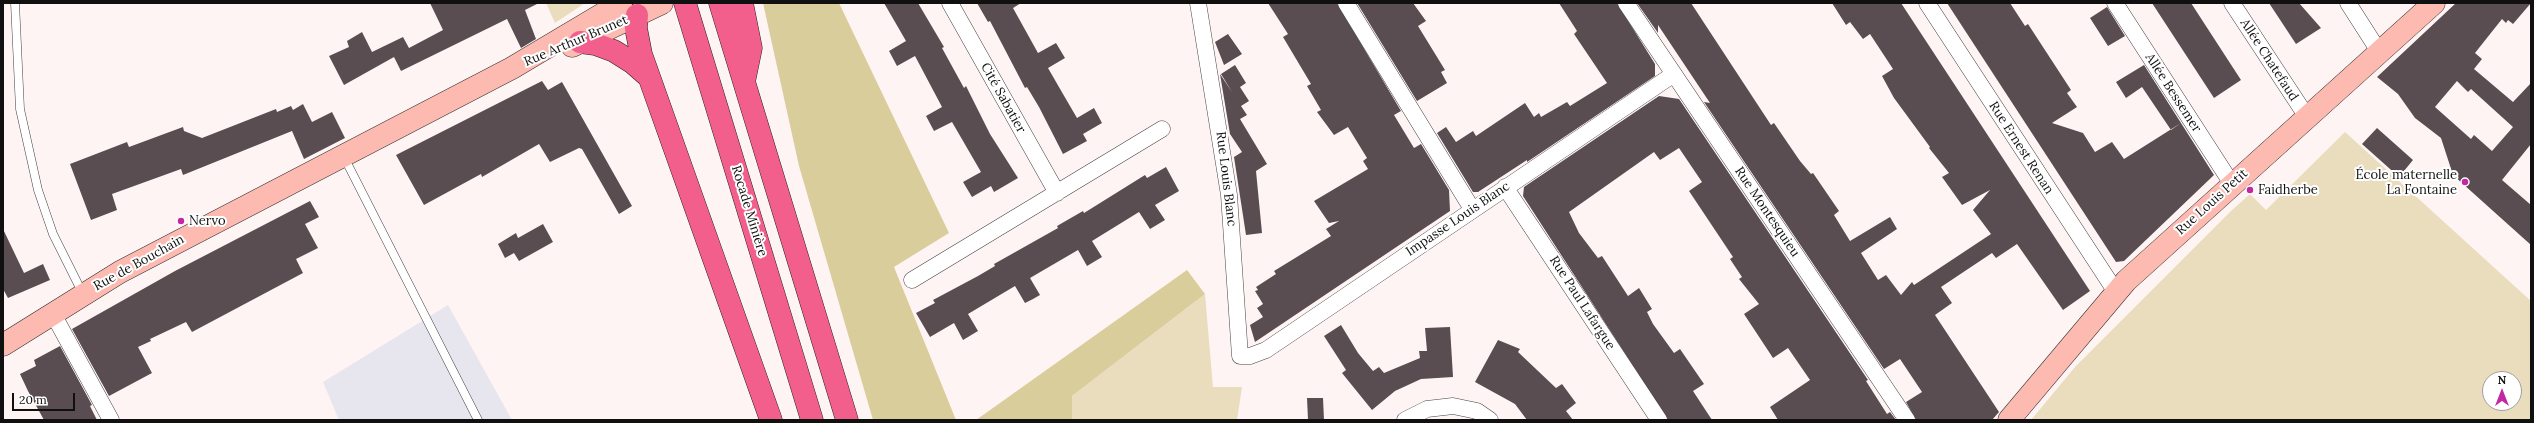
<!DOCTYPE html>
<meta charset="utf-8">
<style>
body{margin:0}
#map{position:relative;width:2534px;height:423px;overflow:hidden;background:#fff4f4;font-family:Lora,serif}
canvas{display:block}
.frame{position:absolute;inset:0;border:4px solid #101010;pointer-events:none}
.north{position:absolute;left:2482px;top:371px;width:40px;height:40px;box-sizing:border-box;background:#fff;border:1px solid #9f9f9f;border-radius:50%;rotate:0deg;font-size:11px;font-weight:700;line-height:16px;text-align:center;color:#101010}
.north::after{content:'';display:block;margin:auto;width:14px;height:18px;background:#c029a3;clip-path:polygon(50% 0,100% 100%,50% 72%,0 100%)}
.scale{position:absolute;left:12px;top:393px;width:63px;height:18px;box-sizing:border-box;border:2px solid #101010;border-top:0;padding-left:5px;font-size:12px;line-height:14px;white-space:nowrap;color:#101010;-webkit-text-stroke:3px #fff;paint-order:stroke}
</style>
<div id="map">
<canvas width="2534" height="423"></canvas>
<div class="frame"></div>
<div class="north">N</div>
<div class="scale">20 m</div>
</div>
<script>
const ctx = document.querySelector('canvas').getContext('2d');
ctx.lineJoin = 'round';
function fill(path, color) { ctx.fillStyle = color; ctx.fill(path, 'evenodd'); }
const shape = rows => new Path2D(rows.map(r => 'M' + r).join(''));
function strokePath(path, color, width, dash) { ctx.strokeStyle = color; ctx.lineWidth = width; ctx.lineCap = dash ? 'butt' : 'round'; ctx.setLineDash(dash || []); ctx.stroke(path); }
function write(font, color, halo, rows, align = 'center') {
  ctx.font = font + ' Lora,serif'; ctx.lineWidth = 4; ctx.setLineDash([]); ctx.textBaseline = 'middle'; ctx.strokeStyle = halo; ctx.fillStyle = color; for (const [text, x, y, turn = 0] of rows) {
    ctx.save(); ctx.translate(x, y); ctx.rotate((+turn || 0) * Math.PI / 180); ctx.textAlign = isNaN(turn) ? turn : align; if (halo) ctx.strokeText(text, 0, 0); ctx.fillText(text, 0, 0); ctx.restore();
  }
}
fill(shape([
 [448,305,512,420,339,420,323,382]
]), '#e7e5ee');
fill(shape([
 [546,3,585,3,555,23],
 [2345,132,2531,301,2531,420,2031,420,2075,367,2231,211,2250,194,2266,210],
 [2490,379,2514,379,2514,403,2490,403],
 [1205,294,1213,387,1242,387,1237,420,1072,420,1072,396]
]), '#eaddbd');
fill(shape([
 [763,3,839,3,949,233,894,267,956,420,873,420,799,166],
 [1187,270,1205,294,1072,396,1072,420,976,420]
]), '#dacd9c');
fill(shape([
 [430,3,539,3,525,10,536,39,521,48,507,19,401,71,394,57,344,85,329,56,349,47,347,41,362,32,372,52,403,37,409,48,443,30],
 [884,3,918,3,944,47,942,48,964,88,966,86,990,134,1018,178,994,192,991,186,972,197,963,182,981,172,952,122,934,131,926,116,942,107,915,56,897,66,889,51,906,41],
 [977,3,1021,3,1013,8,1038,53,1056,43,1065,58,1048,68,1063,94,1077,118,1094,108,1102,123,1083,134,1087,141,1063,154,1039,107,1027,87,1025,88,990,21,988,22],
 [1268,3,1337,3,1401,111,1394,115,1414,148,1421,144,1449,190,1450,211,1255,342,1250,325,1263,317,1257,308,1263,304,1255,291,1258,290,1256,287,1276,274,1274,271,1331,236,1326,229,1339,221,1329,223,1314,201,1368,169,1363,161,1367,158,1348,127,1334,135,1317,112,1321,110,1307,86,1311,84,1283,37,1288,34],
 [1357,3,1413,3,1426,21,1418,26,1445,70,1441,72,1447,83,1417,101],
 [1559,3,1617,3,1655,64,1655,76,1527,162,1527,160,1478,192,1473,192,1437,133,1446,127,1456,142,1473,131,1476,136,1525,103,1534,117,1539,113,1541,117,1567,102,1570,106,1607,83,1574,34,1577,31],
 [1637,3,1691,3,1771,125,1774,123,1800,161,1811,174,1813,173,1839,211,1834,215,1850,241,1890,217,1897,229,1861,253,1878,280,1886,275,1901,295,1912,282,1914,285,1991,234,1973,210,1990,190,1962,205,1942,177,1949,173,1929,148,1930,147,1894,98,1882,76,1893,69,1870,34,1863,39,1850,22,1846,25,1832,3,1901,3,2090,291,2063,310,2017,244,1996,258,1992,253,1941,287,1952,303,1935,315,1999,412,1992,420,1916,420,1906,402,1922,392,1900,359,1884,369,1704,102,1710,103,1658,25,1658,33],
 [1947,3,2010,3,2025,26,2028,24,2071,90,2067,93,2077,107,2052,123,2083,133,2095,152,2112,142,2124,159,2181,123,2214,175,2124,261,2116,262],
 [2152,3,2191,3,2241,80,2214,98],
 [2269,3,2299,3,2321,28,2296,44],
 [2456,3,2531,3,2513,24,2508,20,2506,23,2502,19,2475,53,2482,59,2474,69,2513,102,2531,83,2531,144,2502,180,2531,205,2531,245,2453,175,2441,138,2415,118,2398,94,2377,77],
 [2457,81,2468,92,2471,89,2513,127,2492,151,2474,135,2471,139,2435,107],
 [2107,7,2125,36,2108,46,2090,18],
 [1228,34,1242,54,1224,65,1215,42],
 [1235,65,1246,83,1240,87,1249,101,1241,106,1247,115,1240,119,1267,164,1256,171,1262,233,1246,235,1234,157,1242,152,1230,134,1220,74,1232,92,1221,74],
 [2144,65,2181,123,2171,130,2142,87,2126,98,2116,82],
 [542,81,548,90,562,82,632,206,619,214,582,149,579,148,550,162,539,144,482,177,481,174,424,205,396,155],
 [1659,96,1679,99,1868,380,1866,381,1887,414,1890,412,1896,420,1778,420,1770,407,1810,380,1788,348,1773,358,1744,314,1759,304,1739,279,1742,277,1730,259,1733,257,1689,191,1702,182,1679,148,1660,160,1654,152,1569,212,1579,233,1598,258,1602,256,1628,296,1639,288,1652,309,1647,312,1653,324,1674,353,1680,349,1704,384,1693,391,1712,420,1668,420,1523,196,1524,187],
 [303,104,312,122,332,112,345,138,304,159,292,131,183,175,181,169,112,194,117,210,91,220,70,164,127,142,129,147,183,127,184,131,202,138,276,109,277,112,291,106,293,110],
 [2377,128,2413,160,2399,177,2362,144],
 [1166,167,1179,191,1155,205,1165,220,1150,229,1139,212,1092,241,1102,257,1087,266,1078,250,1030,278,1040,295,1033,299,1025,303,1015,286,968,314,978,331,963,340,954,323,930,337,916,313,935,303,933,300,978,276,995,266,994,264,1058,228,1057,226,1083,211,1084,213,1145,175,1147,178],
 [310,201,319,217,305,224,318,248,296,259,303,273,192,332,186,322,150,339,151,341,138,347,152,373,109,396,72,329,175,271],
 [543,224,553,242,519,261,514,253,505,258,498,244,516,233,518,238],
 [3,229,24,273,43,264,50,280,8,298,3,289],
 [1341,325,1358,353,1373,371,1379,367,1384,373,1420,358,1419,351,1427,351,1425,328,1450,327,1453,377,1421,379,1395,391,1372,410,1342,373,1346,370,1324,336],
 [1498,340,1520,349,1518,352,1556,388,1562,384,1576,403,1566,411,1573,420,1527,420,1515,404,1475,382],
 [60,346,92,405,90,406,97,420,44,420,28,391,20,374,36,366,34,360],
 [1307,398,1323,398,1324,420,1308,420]
]), '#594d51');
const lane = shape([
 [15,3,20,109,38,190,53,234,83,294],
 [344,157,478,420]
]);
const street = shape([
 [950,3,1057,193],
 [1198,3,1229,195,1240,356,1250,356,1266,350,1674,74],
 [1346,3,1472,209],
 [1626,3,1907,420],
 [1927,3,2116,292],
 [2115,3,2232,184],
 [2232,3,2307,117],
 [2348,3,2380,53],
 [1505,187,1659,420],
 [912,280,1162,129],
 [52,312,111,420],
 [1405,420,1427,409,1453,406,1477,411,1490,420]
]);
const secondary = shape([
 [572,46,662,3],
 [3,345,120,272,512,68,621,3],
 [2009,420,2126,281,2434,3]
]);
const highway = shape([
 [685,3,812,420],
 [720,3,847,420],
 [742,3,751,48,744,82],
 [637,15,636,28,641,54,771,420],
 [580,42,595,44,614,51,633,63,649,77]
]);
strokePath(lane, '#434343', 9);
strokePath(street, '#434343', 17);
strokePath(secondary, '#323232', 23);
strokePath(highway, '#212121', 23);
strokePath(lane, '#fff', 8);
strokePath(street, '#fff', 16);
strokePath(secondary, '#fdbab0', 22);
strokePath(highway, '#f25f8c', 22);
for (const [x, y, r, color] of [
 [2465,182,4,"#c029a3"],
 [2250,190,4,"#c029a3"],
 [181,221,4,"#c029a3"]
]) { const dot = new Path2D(); dot.arc(x, y, r, 0, 2 * Math.PI); ctx.fillStyle = color; ctx.fill(dot); strokePath(dot, '#fff', 1.5); }
write('13px', '#101010', '#fff', [
 ["Rue Arthur Brunet",576,41,-23],
 ["Allée Chatefaud",2269,60,57],
 ["Allée Bessemer",2173,93,57],
 ["Cité Sabatier",1003,98,61],
 ["Rue Ernest Renan",2021,148,57],
 ["Rue Louis Blanc",1226,179,83],
 ["Rue Louis Petit",2212,202,-42],
 ["Rocade Minière",749,211,73],
 ["Rue Montesquieu",1767,212,56],
 ["Impasse Louis Blanc",1458,219,-34],
 ["Rue de Bouchain",139,263,-29],
 ["Rue Paul Lafargue",1582,303,57]
]);
write('13px', '#101010', '#fff', [
 ["École maternelle",2457,175,"right"],
 ["La Fontaine",2457,190,"right"],
 ["Faidherbe",2258,190],
 ["Nervo",189,221]
], 'left');
</script>
